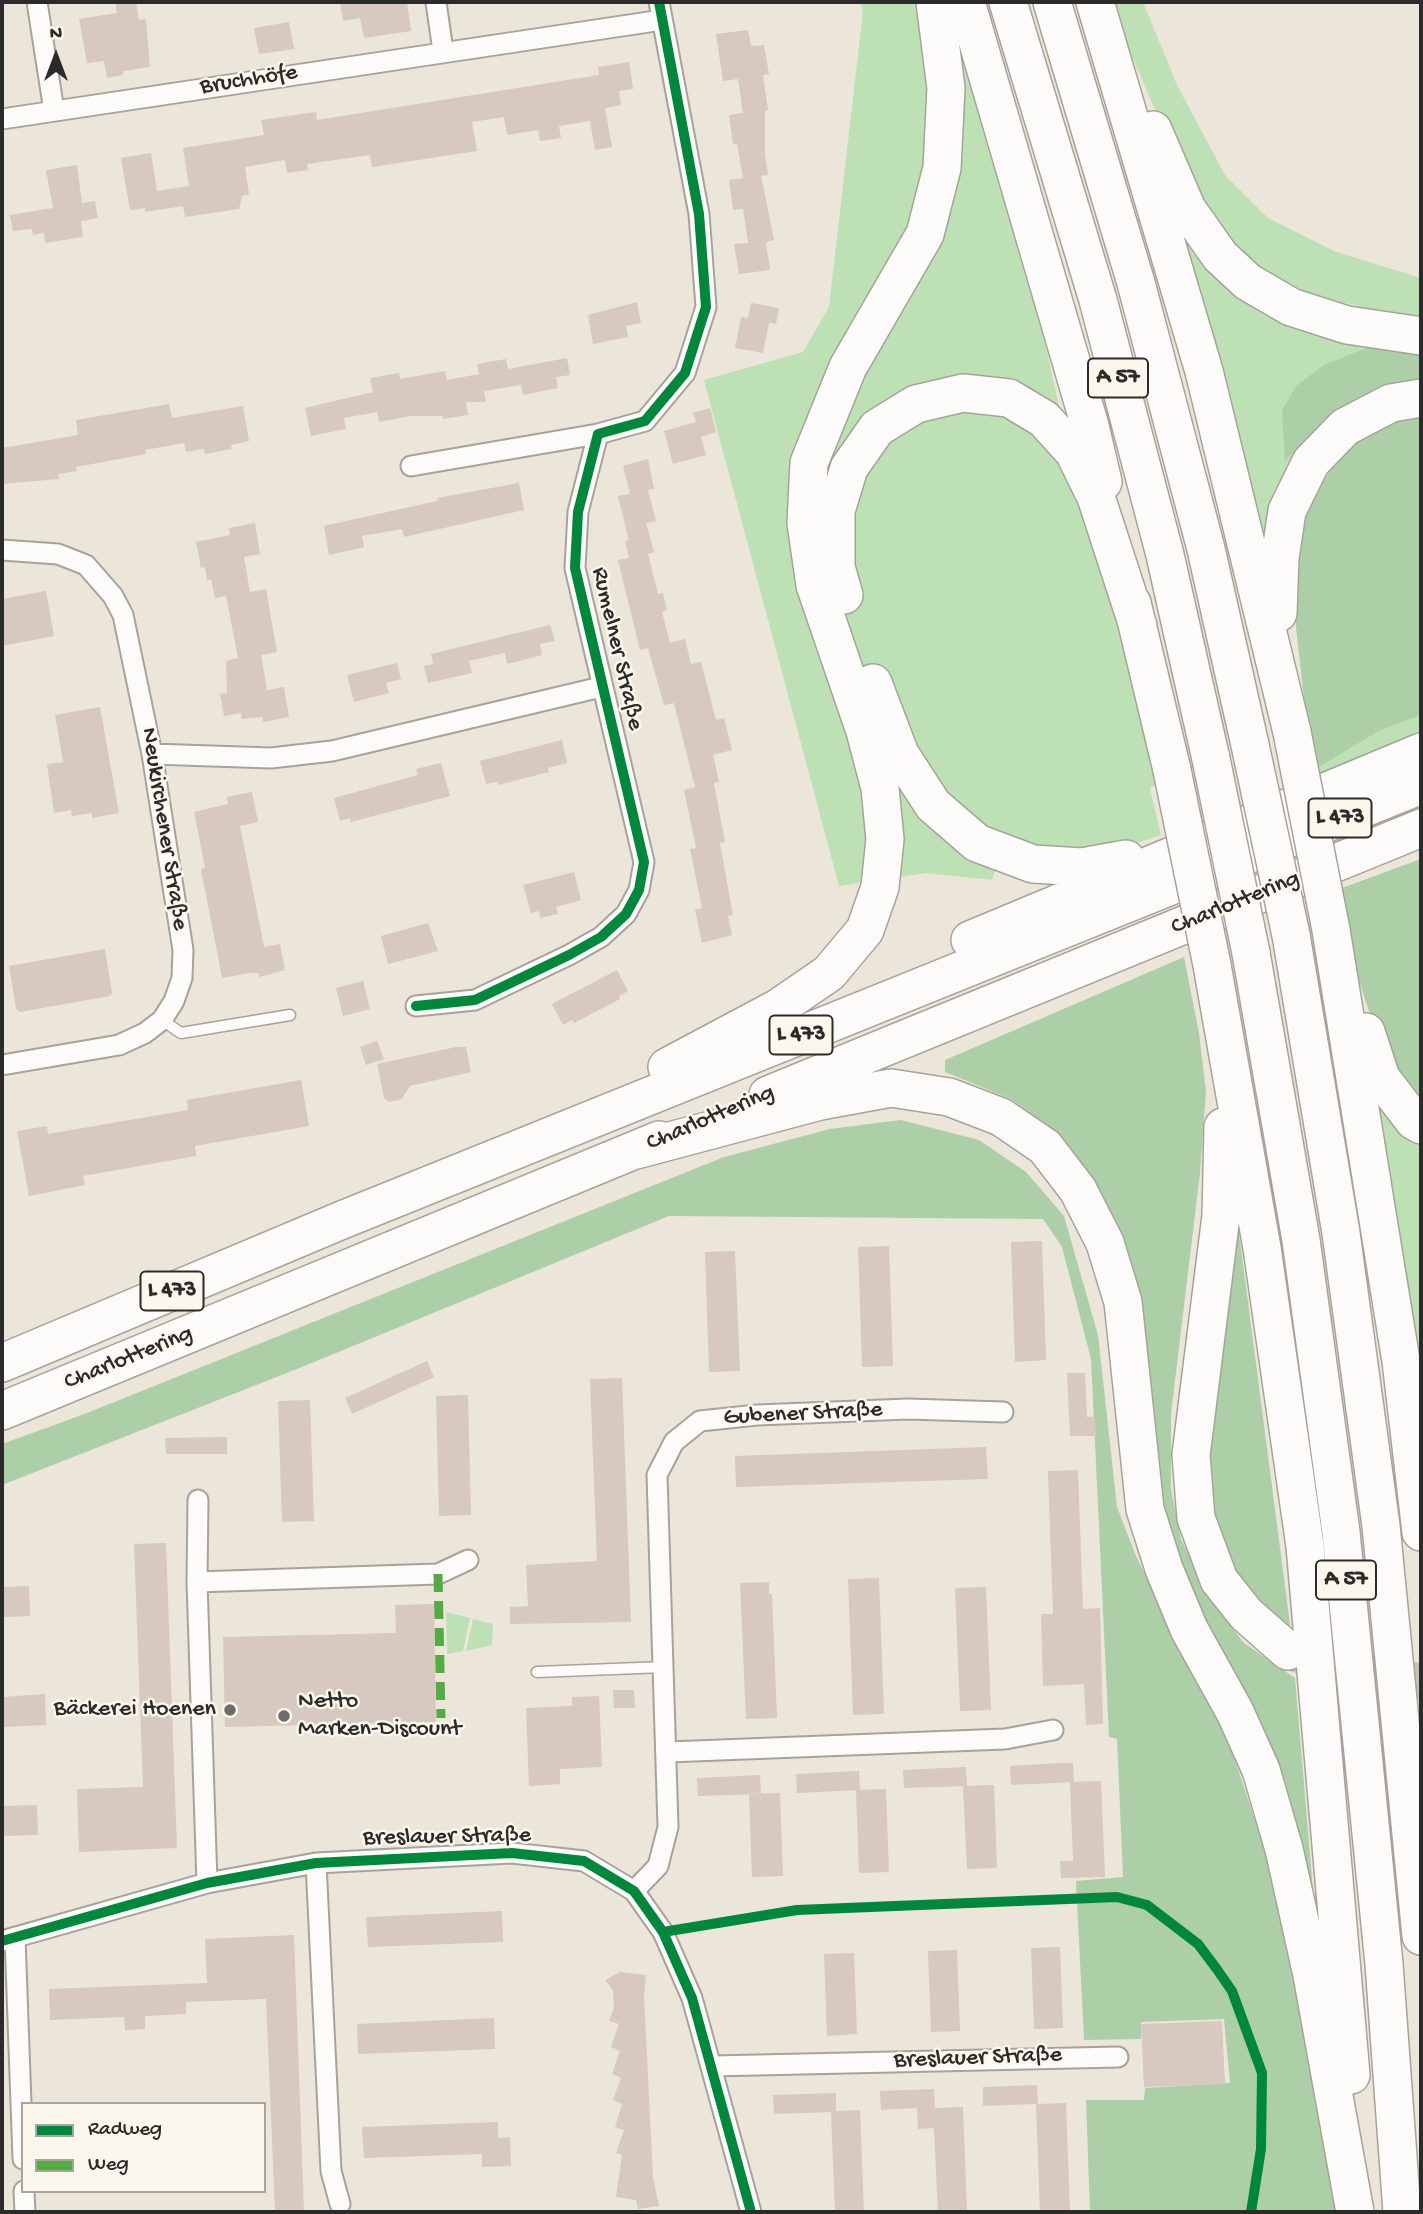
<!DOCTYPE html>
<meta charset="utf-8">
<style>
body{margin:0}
#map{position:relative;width:1423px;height:2214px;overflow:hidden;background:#ebe6d9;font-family:"Gochi Hand",sans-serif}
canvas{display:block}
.frame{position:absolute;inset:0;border:4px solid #2b2b2b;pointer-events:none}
.legend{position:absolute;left:21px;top:2102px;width:245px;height:91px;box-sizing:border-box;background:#fbf7ec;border:2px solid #a8a59f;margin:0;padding:9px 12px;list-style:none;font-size:21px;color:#2b2b2b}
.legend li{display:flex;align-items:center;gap:14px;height:35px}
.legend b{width:35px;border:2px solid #a8a59f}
.north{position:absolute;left:21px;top:21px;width:70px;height:70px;-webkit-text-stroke:5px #fbf7ec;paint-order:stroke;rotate:0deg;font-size:19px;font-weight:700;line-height:28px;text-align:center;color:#2b2b2b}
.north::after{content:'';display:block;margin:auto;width:24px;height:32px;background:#2b2b2b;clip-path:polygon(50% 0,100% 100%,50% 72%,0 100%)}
</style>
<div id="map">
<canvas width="1423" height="2214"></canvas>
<div class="frame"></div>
<ul class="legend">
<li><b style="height:9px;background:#00873e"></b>Radweg</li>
<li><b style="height:9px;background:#54ab44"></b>Weg</li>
</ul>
<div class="north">N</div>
</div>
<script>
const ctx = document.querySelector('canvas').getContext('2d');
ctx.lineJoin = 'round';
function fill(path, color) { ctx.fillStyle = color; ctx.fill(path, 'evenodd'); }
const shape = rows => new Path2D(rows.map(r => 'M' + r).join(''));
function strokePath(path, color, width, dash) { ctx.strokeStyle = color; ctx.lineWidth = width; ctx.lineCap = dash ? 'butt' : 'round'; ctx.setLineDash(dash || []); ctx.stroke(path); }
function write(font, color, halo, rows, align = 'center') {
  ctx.font = font + ' "Gochi Hand",sans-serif'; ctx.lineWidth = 5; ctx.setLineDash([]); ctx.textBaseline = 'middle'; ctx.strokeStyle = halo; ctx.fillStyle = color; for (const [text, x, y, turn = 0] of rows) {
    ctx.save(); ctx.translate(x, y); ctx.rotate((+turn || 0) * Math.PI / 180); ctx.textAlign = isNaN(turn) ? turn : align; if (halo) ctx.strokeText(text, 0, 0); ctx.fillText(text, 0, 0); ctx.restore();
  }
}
fill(shape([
 [860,2,948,2,1011,191,1075,477,1120,612,1156,785,1150,788,1161,835,1128,846,1052,850,1006,836,992,880,926,873,839,886,704,380,803,352,829,307,863,11],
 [1108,2,1143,2,1177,85,1225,175,1268,218,1334,251,1421,278,1421,316,1363,308,1307,292,1260,269,1225,236,1190,189],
 [1179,222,1371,346,1285,461,1330,416,1362,396,1404,381,1421,380,1338,425,1267,569],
 [1421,715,1421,739,1321,779,1319,767,1379,731],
 [1373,1087,1421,1133,1421,1398],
 [446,1612,470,1618,463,1651,447,1654],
 [473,1619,493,1624,492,1645,466,1651]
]), '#bde1b5');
fill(shape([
 [1371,346,1421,349,1421,380,1404,381,1362,396,1330,416,1285,461,1282,411,1296,386,1324,365],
 [1421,415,1421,715,1379,731,1319,767,1315,746,1311,747,1306,716,1294,610,1297,550,1307,513,1318,488,1341,456,1360,440,1401,420],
 [1421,859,1421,1109,1386,1065,1331,892],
 [1184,957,1199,1033,1206,1091,1200,1173,1171,1414,1171,1489,1181,1539,1211,1600,1244,1643,1295,1678,1315,1913,1210,1646,1152,1477,1130,1269,1101,1192,1057,1132,1011,1099,945,1072,945,1060],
 [901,1120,979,1140,1026,1172,1064,1216,1098,1335,1117,1507,1136,1556,1231,1748,1272,1872,1340,2212,1090,2212,1086,2100,1144,2100,1145,2088,1230,2083,1224,2019,1141,2022,1141,2039,1084,2040,1076,1881,1123,1877,1117,1739,1109,1737,1091,1359,1062,1247,1043,1219,669,1216,302,1367,2,1485,2,1444,87,1413,724,1157,830,1129],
 [1232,1179,1292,1640,1244,1597,1212,1543,1198,1442]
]), '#adcfa8');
fill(shape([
 [115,2,136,2,139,20,146,19,150,67,123,71,123,75,107,78,104,61,87,63,79,19,117,13],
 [340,2,407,2,411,31,364,38,360,18,343,21],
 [289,22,294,49,259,54,254,28],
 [748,30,751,46,764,45,769,74,763,75,768,110,765,111,765,155,768,175,761,176,774,240,766,242,770,270,739,274,734,244,748,243,743,209,733,210,729,180,743,178,737,144,733,144,729,115,743,113,738,79,723,81,716,34],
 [629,62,633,89,619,91,621,105,605,108,612,147,595,150,590,121,559,126,561,138,540,141,538,130,507,135,504,117,472,122,477,151,372,167,370,155,307,164,308,170,287,173,285,160,245,167,249,194,242,196,239,209,185,217,183,206,145,212,145,208,130,210,121,158,151,153,157,191,189,186,183,148,264,135,261,120,316,112,317,120,599,75,598,67],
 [77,165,82,203,95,201,98,218,81,221,83,237,45,243,44,233,33,235,32,229,13,231,10,215,53,208,46,170],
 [637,302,641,323,626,326,628,337,593,344,588,315],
 [751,303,779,308,776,324,769,323,763,353,735,348,741,317,748,318],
 [567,358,570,375,556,377,558,388,523,395,521,385,484,391,486,402,466,402,468,415,443,419,443,416,411,416,379,422,377,412,344,418,346,429,311,436,305,408,373,392,370,378,399,373,400,379,445,371,447,380,479,374,477,364,506,359,508,369],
 [169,404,172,418,243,406,249,441,231,445,232,449,205,454,204,449,186,452,184,443,145,450,146,454,76,467,77,471,58,474,59,479,2,484,2,448,78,435,76,420],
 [710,408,716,432,701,437,706,455,673,464,664,431,696,422,693,413],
 [648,459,654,489,648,490,656,521,646,523,654,552,648,554,658,594,663,593,667,610,662,612,670,643,685,639,691,664,701,662,716,720,724,718,732,750,713,755,719,782,714,783,725,842,720,843,733,915,728,916,732,935,702,943,695,910,702,908,690,849,696,848,684,790,695,787,674,703,664,705,648,648,640,650,618,560,629,558,625,541,629,540,618,496,630,494,623,466],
 [519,483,524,510,404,537,402,529,362,536,364,547,329,555,324,526,437,501,437,498],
 [255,523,260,554,244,557,250,592,266,589,277,652,261,655,267,690,284,687,289,717,263,722,262,717,242,719,241,713,224,716,220,694,227,693,226,661,238,658,226,596,215,598,211,579,207,580,205,567,201,568,196,542,230,535,229,528],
 [46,591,54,636,2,646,2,599],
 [550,625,555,641,540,644,542,655,507,664,505,653,469,661,472,673,428,683,424,666,433,664,431,654],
 [397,663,401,679,386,683,389,693,354,702,347,675],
 [100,707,119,813,92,818,92,813,72,816,71,810,54,813,47,764,63,762,55,715],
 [562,740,567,763,548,768,549,772,498,785,497,782,486,784,480,761],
 [441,763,450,796,351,822,350,818,340,821,334,798,418,775,416,769],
 [252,792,258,822,240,826,264,947,280,944,285,970,259,977,259,973,250,973,222,978,201,869,205,868,194,812,228,804,227,797],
 [574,872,581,900,556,907,558,914,540,918,539,911,531,913,523,885],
 [428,923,438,951,388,964,381,936],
 [105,949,112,993,110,996,20,1012,16,1009,9,966],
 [617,970,628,991,619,996,620,999,574,1023,572,1020,563,1025,552,1004],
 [363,981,370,1009,343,1016,336,988],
 [377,1041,384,1059,366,1065,360,1047],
 [456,1047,466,1047,471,1072,410,1086,402,1099,389,1102,384,1098,377,1064],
 [301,1080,309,1126,195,1146,196,1156,83,1176,85,1185,29,1196,17,1131,47,1126,48,1134,188,1110,187,1100],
 [1042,1241,1046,1360,1015,1362,1011,1242],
 [889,1246,893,1366,862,1367,858,1247],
 [735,1251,740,1371,709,1372,705,1252],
 [427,1361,434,1377,352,1414,345,1398],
 [1067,1373,1085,1373,1087,1417,1095,1417,1096,1436,1070,1436],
 [622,1378,631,1622,510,1624,510,1607,528,1606,526,1565,597,1561,590,1379],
 [468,1395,471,1515,439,1516,436,1396],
 [310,1400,314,1521,282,1522,278,1401],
 [227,1437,227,1454,166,1454,165,1438],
 [986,1447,988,1479,736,1487,735,1456],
 [1078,1470,1083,1609,1100,1608,1103,1724,1086,1725,1084,1684,1043,1686,1041,1614,1053,1614,1048,1471],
 [166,1543,177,1848,79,1852,77,1789,143,1787,134,1544],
 [879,1578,884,1714,853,1715,848,1579],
 [769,1582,769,1594,772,1594,777,1718,746,1719,740,1583],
 [29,1586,30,1616,2,1617,2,1587],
 [986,1587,991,1710,960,1711,955,1588],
 [434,1604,436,1722,225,1727,223,1637,396,1633,395,1605],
 [613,1690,634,1690,635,1708,614,1708],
 [45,1694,46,1725,2,1727,2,1697],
 [599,1696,602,1767,560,1769,560,1784,529,1786,526,1708,572,1706,572,1697],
 [1059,1763,1073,1763,1074,1782,1011,1785,1010,1766],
 [966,1767,967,1786,904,1788,903,1770],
 [859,1771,860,1790,797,1793,796,1774],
 [760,1775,761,1794,698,1796,697,1778],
 [1101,1781,1105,1877,1061,1878,1060,1861,1073,1861,1070,1782],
 [994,1785,997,1868,967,1869,963,1786],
 [886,1789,889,1872,859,1873,856,1790],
 [780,1793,783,1876,752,1877,749,1794],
 [37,1805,38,1835,2,1836,2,1806],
 [502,1911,503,1942,368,1947,366,1917],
 [294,1935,304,2212,275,2212,266,1999,186,2002,186,2014,145,2016,145,2029,125,2030,124,2017,50,2020,49,1989,207,1983,205,1939],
 [1060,1947,1063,2028,1034,2029,1031,1948],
 [957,1950,960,2031,931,2032,928,1951],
 [854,1953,857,2034,827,2036,824,1954],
 [620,1972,646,1975,644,1996,653,2178,659,2206,638,2209,636,2200,616,2197,622,2155,616,2153,624,2130,615,2127,622,2104,613,2100,621,2078,612,2074,620,2051,611,2047,619,2024,609,2021,614,2008,613,1990,605,1980],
 [494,2018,495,2049,358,2054,357,2024],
 [1222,2021,1225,2084,1144,2087,1141,2024],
 [1037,2085,1038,2104,1066,2103,1070,2212,1040,2212,1036,2104,983,2106,983,2087],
 [934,2089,935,2108,963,2107,967,2212,938,2212,934,2128,918,2129,917,2108,881,2110,880,2091],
 [836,2093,836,2111,860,2110,864,2212,835,2212,831,2112,774,2114,773,2095],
 [498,2122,498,2138,510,2137,511,2166,482,2167,482,2154,364,2158,362,2127]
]), '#d7c8c0');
strokePath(shape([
 [1288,1651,1337,1667,1402,1681,1421,1681]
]), '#c5c1b6', 37, [37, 18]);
const lane = shape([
 [162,1020,181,1033,290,1015],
 [537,1672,664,1667]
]);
const street = shape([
 [37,2,54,111],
 [436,2,443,51],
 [2,119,662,20],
 [411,466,598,434],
 [2,550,58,554,86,565,113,596,123,615,152,754,183,950,182,978,174,1001,162,1020,145,1033,119,1045,2,1065],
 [152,754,271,758,332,751,601,687],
 [416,1006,475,1000,569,955,601,937,626,914,639,890,644,862,575,568,578,512,598,434,645,421,685,373,706,307,699,214,659,2],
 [198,1500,197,1582,207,1883],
 [197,1582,438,1574,468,1560],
 [668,1752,1005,1739,1053,1730],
 [316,1863,331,2171,340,2204],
 [634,1891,658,1866,668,1827,657,1475,674,1442,700,1421,757,1415,908,1409,1003,1412],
 [15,1937,23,2159],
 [2,1941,207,1883,316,1863,512,1853,584,1861,634,1891,663,1932,692,1998,751,2212],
 [712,2066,1118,2057],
 [24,2191,25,2212]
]);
const highway = shape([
 [966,2,1090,426,1103,482],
 [1008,2,1098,300,1165,555,1211,759],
 [1052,2,1136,283,1206,549,1250,745],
 [1095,2,1204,371,1292,732],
 [1153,130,1187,209,1220,256,1248,282,1291,307,1347,325,1421,336],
 [844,595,836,567,836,511,849,468,877,428,916,404,963,393,1009,398,1044,419,1074,452,1096,497,1138,626],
 [1132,603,1172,770],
 [1278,613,1280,558,1287,511,1311,462,1345,427,1391,403,1421,398],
 [873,683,900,754,933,805,977,843,1033,864,1082,867,1126,859],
 [1331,930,1401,1361,1421,1532],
 [1291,935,1341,1233,1381,1526,1421,1936],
 [970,940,1421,752],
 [1251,953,1301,1240,1341,1532,1384,1964,1402,2212],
 [1212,965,1262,1248,1305,1546,1351,2075],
 [1366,1032,1381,1078,1414,1121,1421,1125],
 [667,1067,778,1008,829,973,865,930,880,887,885,839,880,788,865,731,815,585,806,523,809,463,848,367,925,234,942,168,946,88,935,2],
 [768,1095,1421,828],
 [1223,1127,1221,1216,1191,1455,1196,1518,1219,1580,1246,1614,1288,1651],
 [636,1150,820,1101,891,1088,949,1097,1001,1117,1045,1147,1078,1190,1105,1243,1123,1302,1145,1509,1164,1569,1189,1629,1235,1712,1261,1770,1284,1849,1312,1975,1355,2212],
 [2,1363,342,1220,1421,785],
 [2,1411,659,1140]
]);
strokePath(lane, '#a6a39b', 13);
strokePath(street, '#a6a39b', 23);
strokePath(highway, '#a6a39b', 40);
strokePath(lane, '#fcfbf9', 10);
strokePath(street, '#fcfbf9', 19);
strokePath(highway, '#fcfbf9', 37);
const highwayBridge = shape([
 [1292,732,1331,930],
 [1250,745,1291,935],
 [1211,759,1251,953],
 [1172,770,1212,965]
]);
strokePath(highwayBridge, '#a6a39b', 40, []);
strokePath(highwayBridge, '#fcfbf9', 37);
strokePath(shape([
 [438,1574,441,1718]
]), '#54ab44', 9, [18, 9]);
strokePath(shape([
 [416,1006,475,1000,569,955,601,937,626,914,639,890,644,862,575,568,578,512,598,434,645,421,685,373,706,307,699,214,659,2],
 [663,1932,797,1910,1117,1897,1147,1905,1198,1944,1216,1968,1232,1991,1262,2073,1261,2149,1251,2212],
 [2,1941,207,1883,316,1863,512,1853,584,1861,634,1891,663,1932,692,1998,751,2212]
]), '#00873e', 10);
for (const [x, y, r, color] of [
 [230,1710,7,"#6e6c68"],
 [284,1716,7,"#6e6c68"]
]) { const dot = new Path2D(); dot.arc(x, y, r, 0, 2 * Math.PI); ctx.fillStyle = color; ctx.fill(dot); strokePath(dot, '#fbf7ec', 2.5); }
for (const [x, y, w] of [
 [1118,378,60],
 [1340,818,63],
 [801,1035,63],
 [172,1291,63],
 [1346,1580,60]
]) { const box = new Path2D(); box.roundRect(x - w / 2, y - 19.5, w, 39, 5); ctx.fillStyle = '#fbf7ec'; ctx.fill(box); strokePath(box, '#2b2b2b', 2); }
write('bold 23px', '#2b2b2b', null, [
 ["A 57",1118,378],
 ["L 473",1340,818],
 ["L 473",801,1035],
 ["L 473",172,1291],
 ["A 57",1346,1580]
]);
write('24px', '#2b2b2b', '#fbf7ec', [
 ["Bruchhöfe",249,81,-9],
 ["Rumelner Straße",616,649,77],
 ["Neukirchener Straße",163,829,81],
 ["Charlottering",1236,904,-22],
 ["Charlottering",711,1119,-23],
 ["Charlottering",129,1359,-22],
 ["Gubener Straße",803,1415,-3],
 ["Breslauer Straße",447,1838,-1],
 ["Breslauer Straße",978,2059,-2]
]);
write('24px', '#2b2b2b', '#fbf7ec', [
 ["Netto",298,1702],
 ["Marken-Discount",298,1730],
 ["Bäckerei Hoenen",216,1710,"right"]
], 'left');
</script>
